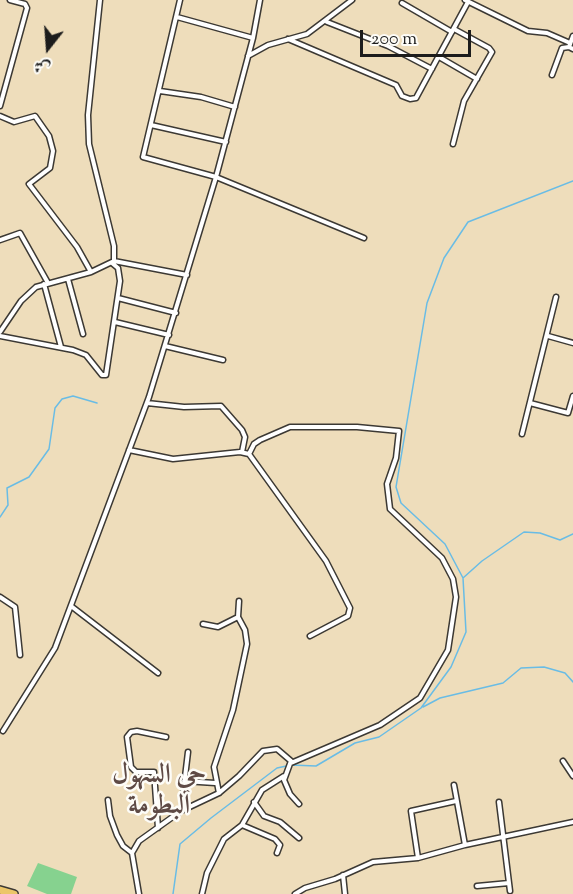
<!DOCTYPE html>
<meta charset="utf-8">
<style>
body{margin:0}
#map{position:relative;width:573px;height:894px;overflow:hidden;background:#edb;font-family:"Sorts Mill Goudy",Amiri,serif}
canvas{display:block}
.north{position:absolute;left:18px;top:18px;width:60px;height:60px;-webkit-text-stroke:4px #fdfcf7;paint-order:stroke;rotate:197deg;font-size:16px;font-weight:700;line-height:24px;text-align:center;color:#1c1c1c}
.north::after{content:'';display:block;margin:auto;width:21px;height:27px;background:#1c1c1c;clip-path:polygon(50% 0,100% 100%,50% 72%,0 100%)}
.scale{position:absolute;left:360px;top:30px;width:111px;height:27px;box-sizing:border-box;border:3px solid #1c1c1c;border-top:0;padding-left:8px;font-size:18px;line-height:21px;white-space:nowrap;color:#1c1c1c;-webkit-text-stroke:4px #fdfcf7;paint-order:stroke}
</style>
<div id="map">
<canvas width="573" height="894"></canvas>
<div class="north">ش</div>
<div class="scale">200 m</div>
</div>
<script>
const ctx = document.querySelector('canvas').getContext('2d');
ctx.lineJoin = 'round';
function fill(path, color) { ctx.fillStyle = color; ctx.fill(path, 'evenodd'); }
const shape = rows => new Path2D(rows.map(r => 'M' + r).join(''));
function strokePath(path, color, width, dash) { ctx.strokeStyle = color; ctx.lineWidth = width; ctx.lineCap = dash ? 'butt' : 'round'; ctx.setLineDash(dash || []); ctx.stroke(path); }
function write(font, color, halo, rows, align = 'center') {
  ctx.font = font + ' "Sorts Mill Goudy",Amiri,serif'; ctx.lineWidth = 5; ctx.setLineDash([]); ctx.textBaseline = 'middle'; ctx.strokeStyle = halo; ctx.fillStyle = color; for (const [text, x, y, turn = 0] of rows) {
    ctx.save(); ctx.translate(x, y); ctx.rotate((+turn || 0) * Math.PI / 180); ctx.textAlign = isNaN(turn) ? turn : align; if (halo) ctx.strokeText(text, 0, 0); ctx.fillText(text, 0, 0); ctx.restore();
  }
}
fill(shape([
 [38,863,77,877,71,894,47,894,27,886]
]), '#86d28f');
strokePath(shape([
 [0,517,8,505,7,488,29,477,49,449,55,408,62,399,73,396,97,403],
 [463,578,482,561,524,532,540,533,560,540,573,534],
 [423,707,440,698,503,683,521,668,544,667,565,673,573,682],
 [173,894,180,844,211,818,277,768,291,765,316,766,355,743,379,737,421,708,451,667,466,632,463,578,445,544,401,503,396,487,427,303,444,258,468,222,573,181]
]), '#69bce5', 1.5);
const street = shape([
 [180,0,143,157,216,177,364,238],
 [465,0,528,31,547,33,570,43],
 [402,3,452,32],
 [177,17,253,38],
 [327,22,388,46,432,69],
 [573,36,569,47,573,49],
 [288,39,396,85,402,96,410,99,416,98,468,2],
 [248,56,268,45,307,34,352,0],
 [439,57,477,79],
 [552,75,562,48,569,47],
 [160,91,201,97,235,107],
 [0,106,27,8,25,4,10,0],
 [0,116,14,122,35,116,49,136,53,151,50,168,29,184,77,247,91,272],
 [151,125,226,142],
 [453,144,464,101,492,52,489,48,454,29],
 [0,240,20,233,48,283],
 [114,261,187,275],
 [68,279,83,334],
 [44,284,61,347],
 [118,298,176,313],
 [115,322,169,335],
 [0,332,21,301,36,287,91,272,114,261,114,246,89,144,88,115,100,0],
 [0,336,73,350,86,355,102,375,106,375,120,281,118,268,112,263],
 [548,336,573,343],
 [165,346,223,360],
 [147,403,184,407,221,406,242,430,245,437,242,452],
 [530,403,568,413,573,396],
 [522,434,556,297],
 [129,450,173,459,240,452,249,454,326,561,350,608,348,616,310,636],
 [249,454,254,444,260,440,290,427,357,427,399,431,396,458,387,484,390,509,442,558,453,579,456,597,448,650,420,698,380,725,291,763],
 [0,597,15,607,20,655],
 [71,606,158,673],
 [203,624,218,627,238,617],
 [3,731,55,648,149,397,216,177,253,38,260,0],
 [563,761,573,776],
 [184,781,215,783],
 [454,785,465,845],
 [219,793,214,767,233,710,247,644,245,630,238,617,239,601],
 [108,800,110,816,117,835,123,846,132,853],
 [254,802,264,816,280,822,299,838],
 [499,802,510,891],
 [186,807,182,802,188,752],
 [242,825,275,839,280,845,277,853],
 [158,828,154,772,136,772,131,767,127,737,131,732,137,731,166,737],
 [418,858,411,811,456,801],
 [343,875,345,894],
 [477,886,509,883],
 [139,894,132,853,139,841,181,811,219,793,239,776,263,751,277,749,291,761,284,780,290,794,299,804],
 [202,894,207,873,224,839,242,825,262,790,284,776],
 [295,894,305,888,335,879,373,862,418,858,465,845,573,822]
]);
const highway = shape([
 [0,890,14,894]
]);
strokePath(street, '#3c3934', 7);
strokePath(highway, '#3c3934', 10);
strokePath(street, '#fff', 4);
strokePath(highway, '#ecc669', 7);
write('bold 27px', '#5e4a45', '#fdfcf7', [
 ["حي السهول",159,777],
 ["البطومة",159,808]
]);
</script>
